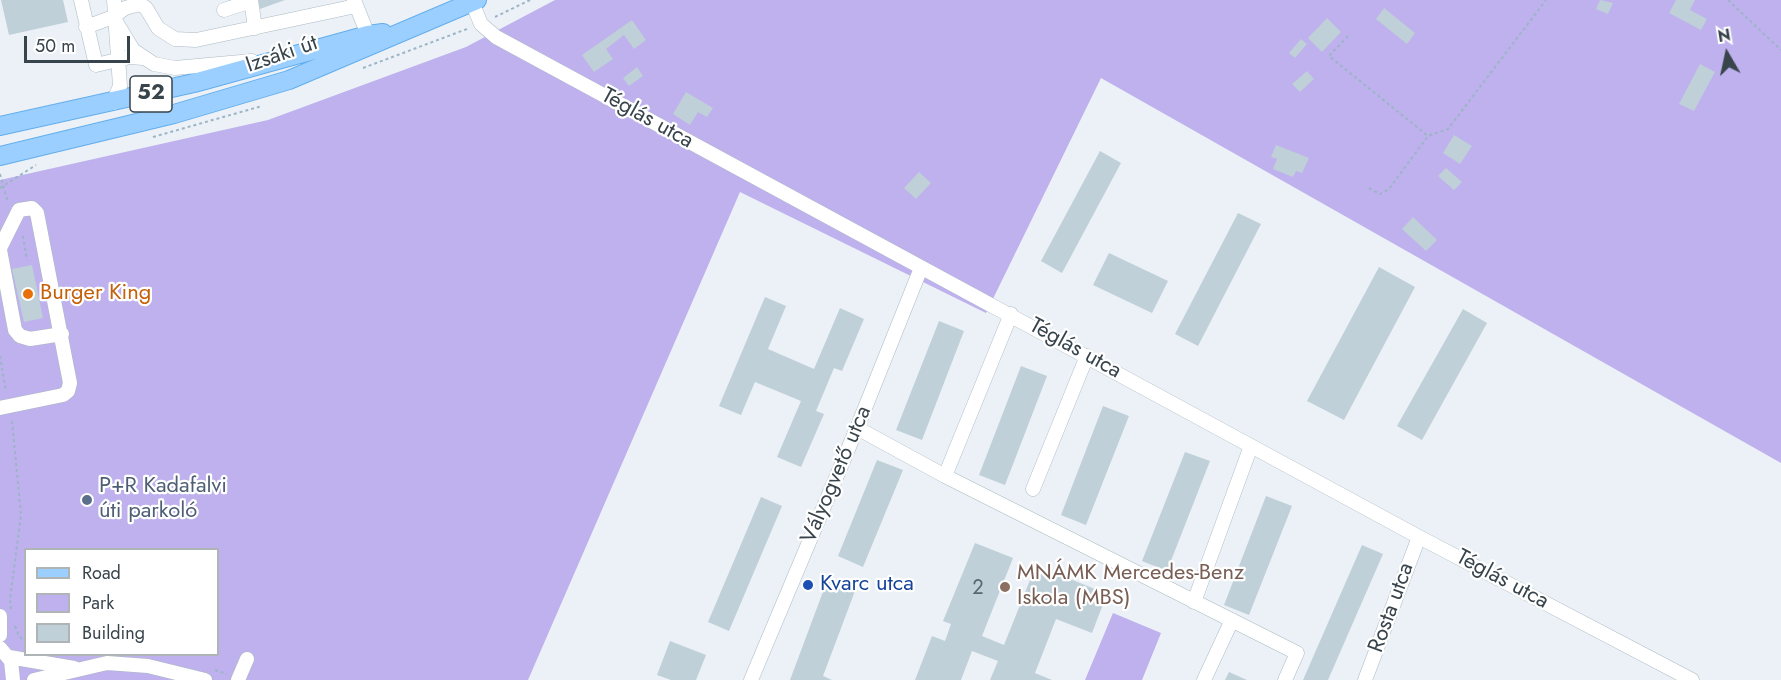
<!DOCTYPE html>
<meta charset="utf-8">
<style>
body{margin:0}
#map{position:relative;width:1781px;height:680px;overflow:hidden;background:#ebf1f6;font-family:Jost,sans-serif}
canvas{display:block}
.legend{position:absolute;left:24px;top:548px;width:195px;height:108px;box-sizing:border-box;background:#fff;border:2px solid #afb4b7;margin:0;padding:8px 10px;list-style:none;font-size:18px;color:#38444c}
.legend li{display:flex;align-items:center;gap:12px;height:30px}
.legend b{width:30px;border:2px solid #afb4b7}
.north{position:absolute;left:1697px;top:24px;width:60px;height:60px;-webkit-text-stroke:4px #fff;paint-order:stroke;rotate:351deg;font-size:16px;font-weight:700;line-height:24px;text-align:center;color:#38444c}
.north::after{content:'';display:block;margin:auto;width:21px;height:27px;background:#38444c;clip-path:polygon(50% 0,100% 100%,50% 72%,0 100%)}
.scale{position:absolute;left:24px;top:36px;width:106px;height:27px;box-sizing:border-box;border:3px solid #38444c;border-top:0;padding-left:8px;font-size:18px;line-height:21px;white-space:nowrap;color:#38444c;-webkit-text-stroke:4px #fff;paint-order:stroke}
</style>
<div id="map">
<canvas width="1781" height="680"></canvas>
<ul class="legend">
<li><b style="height:8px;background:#9bcfff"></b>Road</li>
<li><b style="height:16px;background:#beb1ed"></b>Park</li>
<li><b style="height:16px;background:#bfd0d9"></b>Building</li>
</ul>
<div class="north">N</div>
<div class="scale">50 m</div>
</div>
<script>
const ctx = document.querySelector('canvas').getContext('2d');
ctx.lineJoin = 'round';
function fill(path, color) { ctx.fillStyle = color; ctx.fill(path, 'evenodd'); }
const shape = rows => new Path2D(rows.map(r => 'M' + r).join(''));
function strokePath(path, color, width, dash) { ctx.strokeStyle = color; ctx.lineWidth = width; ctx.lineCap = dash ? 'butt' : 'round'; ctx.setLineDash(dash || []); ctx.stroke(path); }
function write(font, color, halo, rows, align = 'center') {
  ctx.font = font + ' Jost,sans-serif'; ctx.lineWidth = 4.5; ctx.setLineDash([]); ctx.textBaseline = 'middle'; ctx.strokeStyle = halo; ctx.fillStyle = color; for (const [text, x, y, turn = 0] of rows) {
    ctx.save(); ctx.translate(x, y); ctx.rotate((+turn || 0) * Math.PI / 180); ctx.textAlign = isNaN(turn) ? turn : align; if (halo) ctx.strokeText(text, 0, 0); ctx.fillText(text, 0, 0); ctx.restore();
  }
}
fill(shape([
 [555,0,1781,0,1781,463,1101,78,986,313,740,192,528,680,0,680,0,180,268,120,466,47],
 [26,550,218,550,218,654,26,654],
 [1113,613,1161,633,1142,680,1085,680]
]), '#beb1ed');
fill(shape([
 [1,0,63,0,68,22,9,35],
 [258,0,285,0,260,9],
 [1600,0,1613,3,1608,14,1596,9],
 [1676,0,1695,0,1690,10,1707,19,1701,30,1669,13],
 [1384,8,1415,33,1407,44,1376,19],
 [1327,18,1341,32,1322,52,1308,38],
 [632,20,646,40,634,49,624,35,606,49,613,59,594,72,582,55],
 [1301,39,1307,44,1295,58,1289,53],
 [1700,64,1715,72,1694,111,1679,104],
 [637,67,643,76,629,86,623,78],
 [1307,71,1314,79,1300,92,1292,84],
 [686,92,713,108,707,117,698,112,690,125,673,114],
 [1454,135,1472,146,1460,164,1443,153],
 [1276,145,1309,158,1302,173,1296,171,1293,177,1273,169,1277,159,1271,157],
 [1100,151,1121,163,1062,273,1041,261],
 [1446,168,1462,182,1454,190,1438,176],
 [919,172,931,183,916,199,904,188],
 [1238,213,1261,224,1198,346,1175,334],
 [1413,217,1437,240,1426,251,1402,229],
 [1109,253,1168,281,1152,313,1093,285],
 [32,265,43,318,24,322,12,269],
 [1379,267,1415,287,1344,420,1307,401],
 [765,297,786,306,768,349,814,369,840,308,864,319,842,371,834,368,816,411,824,414,801,467,777,457,801,401,755,382,741,415,719,406],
 [1463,309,1487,323,1422,440,1397,426],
 [939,321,964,331,922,440,896,430],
 [1021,366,1047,376,1005,485,979,475],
 [1103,406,1129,416,1086,525,1061,515],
 [1185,452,1210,461,1167,571,1142,561],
 [877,460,903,470,863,567,838,556],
 [1266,496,1292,506,1249,615,1224,605],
 [761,497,782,506,729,631,708,622],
 [975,543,1013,558,982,636,1004,645,1036,565,1107,594,1092,633,1056,619,1035,673,1052,680,990,680,998,661,972,651,961,680,915,680,932,636,945,641,951,624,943,621],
 [1362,545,1383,554,1328,680,1303,680],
 [827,581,855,591,823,676,832,680,790,680],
 [670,641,706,655,696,680,671,680,657,675],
 [1229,672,1247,680,1225,680]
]), '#bfd0d9');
const minor = shape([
 [81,0,96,65,130,57,143,58],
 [251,0,255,28],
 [354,0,368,35],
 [472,2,481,24,496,37,1419,537,1692,680],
 [224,10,251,1],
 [113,17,133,50,154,64,175,68,252,61],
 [86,27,113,17,125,8,140,4,146,8,158,28,175,39,196,40,356,6],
 [113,103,120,86,114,0],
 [0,248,19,210,32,208,37,213,70,383,68,391,63,395,0,408],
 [0,250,15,330,20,336,30,339,62,334],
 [857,428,945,476,1297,653,1285,680],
 [945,476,1011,314],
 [1033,489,1087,356],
 [1194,602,1251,446],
 [0,616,0,635],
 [0,648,11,661,13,680],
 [9,657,74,668],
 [34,680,107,663,148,666,205,680],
 [238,680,247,659],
 [751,680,857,428,921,268],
 [1204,680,1232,620],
 [1365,680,1419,537]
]);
const major = shape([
 [0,126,194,83,368,35,383,33],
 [0,156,174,114,289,80,477,0]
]);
strokePath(minor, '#acbac3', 15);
strokePath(major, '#62aded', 20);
strokePath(shape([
 [1728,0,1781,50],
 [495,17,530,0],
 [1348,36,1329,56,1428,136],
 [363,68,467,29],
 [153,137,262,106],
 [0,174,8,203],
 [0,188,36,165],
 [1369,188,1380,194,1389,189,1428,136,1448,129,1546,0],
 [23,236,27,260],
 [0,356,6,391],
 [11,609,10,599,21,515,12,421],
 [15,626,19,636,26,643],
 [215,670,227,674]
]), '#9cb5c6', 2, [3, 3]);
strokePath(minor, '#fff', 14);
strokePath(major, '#9bcfff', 18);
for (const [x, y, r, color] of [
 [28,294,6,"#e8710a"],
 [87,500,6,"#5c6f8a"],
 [808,585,6,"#1a4fb4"],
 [1005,587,6,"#8d6e63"]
]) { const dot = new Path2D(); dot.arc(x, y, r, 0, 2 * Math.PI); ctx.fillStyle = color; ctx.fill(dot); strokePath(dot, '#fff', 2); }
write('20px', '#5a676f', null, [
 ["2",978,589]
]);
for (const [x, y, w] of [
 [151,94,42]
]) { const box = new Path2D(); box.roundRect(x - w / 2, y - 18, w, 36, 4.5); ctx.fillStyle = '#fff'; ctx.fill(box); strokePath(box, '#38444c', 1.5); }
write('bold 21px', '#38444c', null, [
 ["52",151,94]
]);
write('22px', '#38444c', '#fff', [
 ["Izsáki út",282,55,-19],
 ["Téglás utca",647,119,29],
 ["Téglás utca",1075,349,29],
 ["Vályogvető utca",837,475,-67],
 ["Téglás utca",1502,580,28],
 ["Rosta utca",1392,608,-70]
]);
write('22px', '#c56008', '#fff', [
 ["Burger King",40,294]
], 'left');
write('22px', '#4e5e75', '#fff', [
 ["P+R Kadafalvi",99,487],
 ["úti parkoló",99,512]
], 'left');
write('22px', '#785e54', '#fff', [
 ["MNÁMK Mercedes-Benz",1017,574],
 ["Iskola (MBS)",1017,599]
], 'left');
write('22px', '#164399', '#fff', [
 ["Kvarc utca",820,585]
], 'left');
</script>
